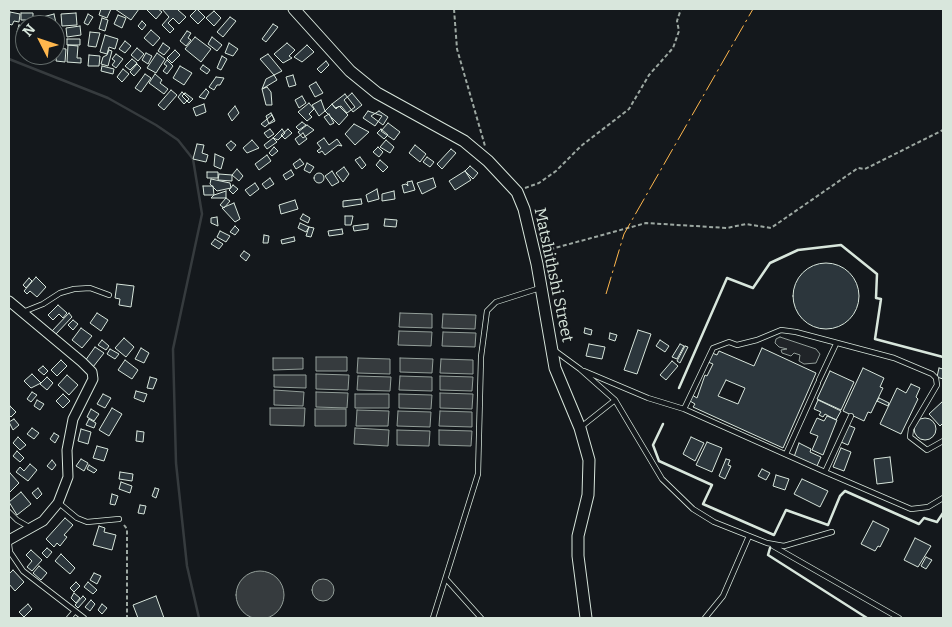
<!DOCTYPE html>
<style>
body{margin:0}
#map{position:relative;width:952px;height:627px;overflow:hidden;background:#14181c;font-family:Bitter,serif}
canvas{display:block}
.frame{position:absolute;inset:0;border:10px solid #d8e6dc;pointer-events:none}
.north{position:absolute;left:15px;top:15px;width:50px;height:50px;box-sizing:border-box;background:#14181c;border:1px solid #626a69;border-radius:50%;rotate:311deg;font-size:14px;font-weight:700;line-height:20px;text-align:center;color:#d8e6dc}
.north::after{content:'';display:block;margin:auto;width:18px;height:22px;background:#ffb74d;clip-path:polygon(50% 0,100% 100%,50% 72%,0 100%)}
</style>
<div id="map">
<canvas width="952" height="627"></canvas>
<div class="frame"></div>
<div class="north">N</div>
</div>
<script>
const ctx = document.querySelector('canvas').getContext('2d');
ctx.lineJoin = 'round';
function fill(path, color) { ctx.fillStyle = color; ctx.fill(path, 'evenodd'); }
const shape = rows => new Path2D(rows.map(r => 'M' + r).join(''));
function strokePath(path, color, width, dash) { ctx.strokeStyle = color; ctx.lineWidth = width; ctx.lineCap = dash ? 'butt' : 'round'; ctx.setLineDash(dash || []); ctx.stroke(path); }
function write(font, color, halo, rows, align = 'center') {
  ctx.font = font + ' Bitter,serif'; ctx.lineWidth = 4; ctx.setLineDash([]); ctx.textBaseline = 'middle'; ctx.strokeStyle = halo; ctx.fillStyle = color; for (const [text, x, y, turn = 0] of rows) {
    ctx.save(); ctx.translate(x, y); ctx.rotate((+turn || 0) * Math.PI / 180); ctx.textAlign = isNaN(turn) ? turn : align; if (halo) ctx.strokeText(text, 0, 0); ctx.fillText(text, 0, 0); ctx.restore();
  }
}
const green = shape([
 [780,337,816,349,820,354,816,363,804,364,799,361,800,355,794,353,791,356,782,353,781,350,787,349,779,347,775,343,776,339,780,337]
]);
fill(green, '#202428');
strokePath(green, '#939e99', 1);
const water = shape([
 [400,313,432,314,432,328,399,327,400,313],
 [443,314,476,315,475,329,442,328,443,314],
 [399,331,432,332,431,346,398,345,399,331],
 [443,332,476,333,475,347,442,346,443,332],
 [316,357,347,357,347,371,316,371,316,357],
 [273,358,303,358,303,369,273,370,273,358],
 [358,358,390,359,390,374,357,373,358,358],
 [400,358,433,359,432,373,400,372,400,358],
 [441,359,473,360,473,374,440,373,441,359],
 [316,374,349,375,348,390,316,389,316,374],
 [274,375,306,375,306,388,274,387,274,375],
 [358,376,391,377,390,391,357,390,358,376],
 [400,376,432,377,432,391,399,390,400,376],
 [440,376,473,377,472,391,440,390,440,376],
 [274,390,304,392,303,406,274,405,274,390],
 [316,392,348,393,347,408,316,407,316,392],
 [440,393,473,394,472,409,440,408,440,393],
 [355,394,389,394,389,408,355,408,355,394],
 [399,394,432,395,431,409,399,408,399,394],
 [270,408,305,408,304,426,270,425,270,408],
 [315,409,346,409,346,426,315,426,315,409],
 [357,410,389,411,388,426,356,426,357,410],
 [398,411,431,412,430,427,397,426,398,411],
 [440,411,472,412,472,427,439,426,440,411],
 [355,428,389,430,388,446,354,444,355,428],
 [397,430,430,431,429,446,397,445,397,430],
 [439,430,472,431,471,446,439,445,439,430],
 '236 595a24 24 0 1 1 48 0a24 24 0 1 1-48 0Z',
 '312 590a11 11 0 1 1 22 0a11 11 0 1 1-22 0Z'
]);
fill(water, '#363b3e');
strokePath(water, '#939e99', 1);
strokePath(shape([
 [9,59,108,98,156,125,178,140,193,159,202,214,173,349,176,463,187,566,199,618]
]), '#363b3e', 2.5);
const building = shape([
 [101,9,111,9,107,18,99,15,101,9],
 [115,9,139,9,131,20,115,9],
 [146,9,158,9,162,12,156,19,146,9],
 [162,9,180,9,178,10,186,17,179,24,173,18,168,23,174,29,170,33,162,25,169,17,162,9],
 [197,9,205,17,198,24,190,16,197,9],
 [214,11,221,18,214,26,206,18,214,11],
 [10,12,20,14,19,22,14,21,12,25,9,24,10,12],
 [21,13,33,13,33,20,21,20,21,13],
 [76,13,77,25,62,26,61,14,76,13],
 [54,14,56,23,47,25,45,22,40,23,39,18,54,14],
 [88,14,93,17,88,25,84,23,88,14],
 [118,15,126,18,122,28,114,24,118,15],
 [230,17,236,21,223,37,217,32,230,17],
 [102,18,108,20,105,31,99,29,102,18],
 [142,21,146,25,142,30,138,26,142,21],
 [273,24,278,27,266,42,262,39,273,24],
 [19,25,25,27,25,34,17,32,19,25],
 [80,26,81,35,67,37,66,28,80,26],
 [151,30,160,38,153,46,144,38,151,30],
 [187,31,191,33,188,38,191,40,186,46,180,41,187,31],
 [90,32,100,33,96,47,88,46,90,32],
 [105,35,118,39,115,49,109,47,107,54,100,52,105,35],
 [195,37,211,49,201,62,185,49,195,37],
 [212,37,222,45,217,51,208,44,212,37],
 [67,39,80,39,80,45,67,45,67,39],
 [125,41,131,46,125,53,119,49,125,41],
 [163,43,170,48,164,55,158,51,163,43],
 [229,43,238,49,233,56,225,53,229,43],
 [287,43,295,50,289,56,292,58,283,63,274,54,287,43],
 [68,45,78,46,77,58,81,58,81,63,67,62,68,45],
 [307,45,314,52,302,62,294,57,307,45],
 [58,48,66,49,65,62,56,61,58,48],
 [137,48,144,54,138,61,131,55,137,48],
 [109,50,112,51,108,66,101,64,103,57,107,55,109,50],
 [175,50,180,55,172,63,167,58,175,50],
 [146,53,152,56,148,64,142,60,146,53],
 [157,53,165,59,156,73,147,68,157,53],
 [116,54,123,59,116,68,112,65,115,61,112,59,116,54],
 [268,54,282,71,274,75,260,59,268,54],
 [89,55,100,56,99,66,88,66,89,55],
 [222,56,227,59,221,70,217,68,222,56],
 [132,59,137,63,130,70,125,66,132,59],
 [167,60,173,66,167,74,163,71,167,66,164,64,167,60],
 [326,61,329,65,321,73,317,69,326,61],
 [137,64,141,68,134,76,130,72,137,64],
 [203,65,210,70,207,74,200,69,203,65],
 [102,66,114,69,113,74,101,71,102,66],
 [180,66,192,73,184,85,173,78,180,66],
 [123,69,129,74,122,82,117,77,123,69],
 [145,74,151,78,141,92,135,88,145,74],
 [155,74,162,80,160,83,168,89,164,94,149,83,155,74],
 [274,75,277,80,262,89,266,79,274,75],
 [293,75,296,85,289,87,286,77,293,75],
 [216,77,224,78,220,85,217,85,214,90,209,87,216,77],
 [316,82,323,93,315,97,309,86,316,82],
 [267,87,271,92,272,105,266,105,262,89,267,87],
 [206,89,209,92,205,99,199,97,206,89],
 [171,90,177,95,164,110,158,105,171,90],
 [182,92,189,99,184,104,178,97,182,92],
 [185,93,193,99,189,103,182,96,185,93],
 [352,93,362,105,353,112,344,100,352,93],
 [345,94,355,107,347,113,341,106,335,108,332,104,345,94],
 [302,96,306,103,299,108,295,100,302,96],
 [321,100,325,111,319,116,312,105,321,100],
 [309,103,314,109,309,114,312,117,307,121,298,112,309,103],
 [204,104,206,112,196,116,193,108,204,104],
 [332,104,336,109,339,106,348,115,339,125,325,111,332,104],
 [235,106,239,113,232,121,228,114,235,106],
 [368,111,382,116,375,126,363,118,368,111],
 [379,111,388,117,383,125,371,116,379,111],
 [271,113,275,121,269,124,266,116,271,113],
 [329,114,334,123,330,125,324,117,329,114],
 [272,115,274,119,265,127,261,124,272,115],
 [302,122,306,125,299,130,296,127,302,122],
 [388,123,400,132,394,140,381,131,388,123],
 [354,124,369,132,355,145,345,134,354,124],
 [307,125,314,130,303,138,298,132,307,125],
 [270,129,274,134,268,138,264,133,270,129],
 [282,129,285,133,278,140,273,138,282,129],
 [288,129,292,133,285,139,281,135,288,129],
 [381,129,388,135,384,139,377,133,381,129],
 [303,133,307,139,299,145,295,139,303,133],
 [273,138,277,142,267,149,264,145,273,138],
 [324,138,329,145,337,139,342,146,338,145,325,155,322,151,319,153,317,151,321,148,317,143,324,138],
 [252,140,259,148,247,153,243,148,252,140],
 [386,140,394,147,390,153,380,147,386,140],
 [231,141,236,145,231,151,226,145,231,141],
 [197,144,204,145,202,153,208,155,206,162,193,159,197,144],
 [415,145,426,154,420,162,409,153,415,145],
 [274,147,278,151,272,156,269,153,274,147],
 [378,147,383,152,379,157,373,152,378,147],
 [451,149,456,153,442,169,437,164,451,149],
 [215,154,224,158,221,169,214,166,215,154],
 [267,155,271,161,259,170,255,164,267,155],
 [360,157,366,165,362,169,355,160,360,157],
 [427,157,434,162,430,167,423,162,427,157],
 [300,159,304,164,296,169,293,164,300,159],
 [380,160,388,167,383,172,376,165,380,160],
 [307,163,314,167,310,173,304,170,307,163],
 [470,166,478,173,473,179,465,171,470,166],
 [344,167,349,174,343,182,336,173,344,167],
 [237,169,243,176,239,181,232,175,237,169],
 [291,170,294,175,286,180,283,175,291,170],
 [332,171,339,182,332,186,325,176,332,171],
 [465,171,471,180,455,190,449,181,465,171],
 [207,172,218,172,218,178,207,178,207,172],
 '314 178a5 5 0 1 1 10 0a5 5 0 1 1-10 0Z',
 [219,174,232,175,232,181,218,180,219,174],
 [270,178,274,184,266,189,262,184,270,178],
 [433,178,436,187,422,194,417,183,433,178],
 [211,179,230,183,231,188,217,191,210,184,211,179],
 [412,181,415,190,404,193,402,185,406,184,408,186,407,182,412,181],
 [255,183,259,189,250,196,245,190,255,183],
 [233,185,238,189,233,194,229,190,233,185],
 [203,186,213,186,214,195,204,195,203,186],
 [377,189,379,199,368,202,366,195,377,189],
 [226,191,226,198,211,198,214,195,226,191],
 [394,191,395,199,382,201,382,194,394,191],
 [226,198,230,201,224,208,220,205,226,198],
 [361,199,362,204,343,207,343,201,361,199],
 [295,200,298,209,281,214,279,205,295,200],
 [234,203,240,219,235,222,222,208,234,203],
 [303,214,310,218,308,223,300,219,303,214],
 [345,216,353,216,351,225,345,225,345,216],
 [217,217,218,226,211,223,211,218,217,217],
 [385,219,397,220,396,227,384,226,385,219],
 [300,223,309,227,306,232,298,228,300,223],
 [368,224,368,229,354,231,353,226,368,224],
 [235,226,239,230,235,235,230,232,235,226],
 [309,227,314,228,311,237,306,236,309,227],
 [342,229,343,234,329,236,328,231,342,229],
 [220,231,230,236,226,242,217,237,220,231],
 [264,235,269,236,268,243,263,243,264,235],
 [294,237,295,241,282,244,281,240,294,237],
 [215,239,223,244,219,249,211,244,215,239],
 [244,251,250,255,246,261,240,256,244,251],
 '793 296a33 33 0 1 1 66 0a33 33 0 1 1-66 0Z',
 [36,277,46,287,37,297,30,291,27,294,24,291,36,277],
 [29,278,32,281,26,288,23,285,29,278],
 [117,284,134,286,131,307,119,305,120,299,115,298,117,284],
 [58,305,67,313,63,318,59,314,53,320,48,315,58,305],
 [69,313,72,317,56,334,52,331,69,313],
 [97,313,108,320,101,331,90,323,97,313],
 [73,320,78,324,73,330,68,325,73,320],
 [81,328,92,336,82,348,72,340,81,328],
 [585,328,592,330,591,335,584,333,585,328],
 [638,330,651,334,637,374,624,370,638,330],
 [610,333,617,335,615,341,609,339,610,333],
 [124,338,134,347,126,357,115,348,124,338],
 [102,340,109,346,106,350,98,345,102,340],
 [660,340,669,346,665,352,656,346,660,340],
 [589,344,605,347,602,359,586,356,589,344],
 [680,344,684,346,677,359,672,357,680,344],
 [685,346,688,347,680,363,677,361,685,346],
 [95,347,104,353,93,367,85,361,95,347],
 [141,348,149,353,144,363,135,359,141,348],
 [762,348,816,373,783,448,693,407,695,404,690,401,692,395,697,398,705,375,707,376,713,364,708,362,712,353,717,355,719,351,754,366,762,348],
 [726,380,745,388,738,404,718,396,726,380],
 [110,349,119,354,115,359,107,354,110,349],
 [61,360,67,366,57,376,51,370,61,360],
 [125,360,138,370,132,379,118,370,125,360],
 [672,361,678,366,666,380,660,375,672,361],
 [43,366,48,371,44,375,38,370,43,366],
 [863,368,884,378,880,387,883,388,871,413,868,412,864,421,843,411,863,368],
 [939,368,943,369,943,379,937,377,939,368],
 [830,371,854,382,841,410,817,399,830,371],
 [32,374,41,383,31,388,24,381,32,374],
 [67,375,78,385,69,395,58,385,67,375],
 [47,377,53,383,47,390,40,384,47,377],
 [150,377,157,379,153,389,147,388,150,377],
 [911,384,920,388,916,397,918,399,901,434,880,424,897,388,906,393,911,384],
 [136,391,147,394,144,402,134,398,136,391],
 [32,392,37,395,31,402,27,399,32,392],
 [63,394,70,401,63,408,56,401,63,394],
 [103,394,111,398,105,408,97,404,103,394],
 [879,398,889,403,888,406,877,401,879,398],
 [37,400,44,404,40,410,34,406,37,400],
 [818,400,841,411,836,420,825,414,823,417,819,415,821,412,814,409,818,400],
 [943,401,943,423,940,426,929,414,943,401],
 [10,406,16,412,11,417,9,415,10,406],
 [112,408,122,414,109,436,99,430,112,408],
 [91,409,99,414,94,421,87,417,91,409],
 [827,416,837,420,823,455,812,450,818,436,810,433,817,418,824,421,827,416],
 '914 429a11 11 0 1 1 22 0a11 11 0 1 1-22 0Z',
 [14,419,19,425,13,430,9,422,14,419],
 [89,419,96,423,94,428,86,425,89,419],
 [848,425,855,428,848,445,841,442,848,425],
 [32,428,39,433,34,439,27,434,32,428],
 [81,429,91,432,88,444,78,441,81,429],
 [137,431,144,432,143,442,136,441,137,431],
 [54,433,59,436,55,443,50,439,54,433],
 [18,437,26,445,20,450,13,443,18,437],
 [691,437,704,443,695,461,683,454,691,437],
 [707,442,722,448,712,472,696,465,707,442],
 [799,443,811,449,810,452,821,457,817,466,794,457,799,443],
 [97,446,108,449,104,461,93,458,97,446],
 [841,448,851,452,844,471,833,467,841,448],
 [17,451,24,458,20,462,13,456,17,451],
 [890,457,893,482,877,484,874,459,890,457],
 [81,459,88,463,84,471,76,466,81,459],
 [726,459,730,460,728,465,731,466,725,479,719,476,726,459],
 [52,460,56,465,52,470,47,466,52,460],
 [30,464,37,470,28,481,16,472,20,467,24,471,30,464],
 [89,465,97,470,94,473,87,469,89,465],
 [762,469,770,473,766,480,758,476,762,469],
 [120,472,133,474,132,481,119,479,120,472],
 [10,473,19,483,9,493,9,475,10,473],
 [776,475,789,479,785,490,773,486,776,475],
 [802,479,828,491,820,507,794,494,802,479],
 [121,482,132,486,130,493,119,489,121,482],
 [38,488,42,494,37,499,32,493,38,488],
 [155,488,159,489,156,498,152,496,155,488],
 [21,492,31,504,17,515,9,502,21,492],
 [112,494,118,496,115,505,110,504,112,494],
 [140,505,146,506,144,514,138,513,140,505],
 [65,518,73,525,64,535,67,537,60,546,57,543,54,547,46,539,65,518],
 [873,521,889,529,880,547,878,546,875,551,861,544,873,521],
 [99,526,105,528,104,532,116,535,112,550,93,545,99,526],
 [915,538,931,546,918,567,904,560,915,538],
 [47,548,52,552,47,558,42,553,47,548],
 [31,550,42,560,32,571,27,567,32,561,26,555,31,550],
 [61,554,75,568,70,574,55,561,61,554],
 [926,557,932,560,926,569,921,566,926,557],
 [39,566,47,573,41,580,33,573,39,566],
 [13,570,24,582,15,591,9,584,9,574,13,570],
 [94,573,101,576,97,584,90,580,94,573],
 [76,582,80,586,74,592,70,588,76,582],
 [88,582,97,590,93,594,84,587,88,582],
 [74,593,80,598,76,603,71,598,74,593],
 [83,596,86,599,78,608,75,605,83,596],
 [156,596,164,618,138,618,133,605,156,596],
 [91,600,95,604,90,611,85,607,91,600],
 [28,604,32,609,24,617,19,612,28,604],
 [102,604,107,608,102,614,98,610,102,604]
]);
fill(building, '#2c363c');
strokePath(building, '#d8e6dc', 1);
const service = shape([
 [23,312,43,304,60,293,74,289,90,288,109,295],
 [554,350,580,369,615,400,662,479,693,509,714,522,767,543,784,546,832,532],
 [584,371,648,398,684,409,825,472,851,416],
 [819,380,836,344],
 [684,409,713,348,729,342,737,345,757,340,781,330,796,332,894,358,932,374,936,378,937,385,911,429,910,437,927,450,943,441],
 [581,427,615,400],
 [786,454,818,383],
 [825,472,911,509,928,507,943,498],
 [59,503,77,518,87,522,119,519],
 [9,512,17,520,29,527],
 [9,544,10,552,23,571,84,618],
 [773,546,899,618],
 [447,580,481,618],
 [69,618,75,611],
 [433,618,478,474,481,357,487,311,496,302,540,288],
 [705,618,723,596,749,536]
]);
const minor = shape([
 [9,301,82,362,92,372,93,379,73,419,67,450,68,477,58,503,43,521,9,540]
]);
const secondary = shape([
 [294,9,350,71,377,93,464,141,488,161,517,192,524,209,537,264,555,368,580,428,589,460,588,495,578,536,578,556,586,618]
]);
strokePath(service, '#d8e6dc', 6);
strokePath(minor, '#d8e6dc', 11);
strokePath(secondary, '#d8e6dc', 13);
strokePath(shape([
 [454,9,457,49,485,146],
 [525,188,539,183,556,171,581,146,629,109,649,75,673,48,679,31,677,21,681,9],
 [544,251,646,223,727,228,746,224,771,228,858,168,865,169,943,130],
 [124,525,127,529,127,618]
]), '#9da8a2', 2, [4, 2.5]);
strokePath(service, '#14181c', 4.5);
strokePath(minor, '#14181c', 9);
strokePath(secondary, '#14181c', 11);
strokePath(shape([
 [679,388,727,278,753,288,770,263,798,250,841,245,877,274,876,298,881,299,875,339,943,357],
 [663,424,653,445,659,461,712,485,703,504,774,535,786,510,828,525,840,496,845,491,919,524,924,518,937,522,943,513],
 [770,548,768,555,867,618]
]), '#d8e6dc', 2.5);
strokePath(shape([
 [606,294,624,234,753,9]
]), '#ffb74d', 1, [18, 4, 2.5, 4]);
write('16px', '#d8e6dc', '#14181c', [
 ["Matshithshi Street",553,275,78]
]);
</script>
